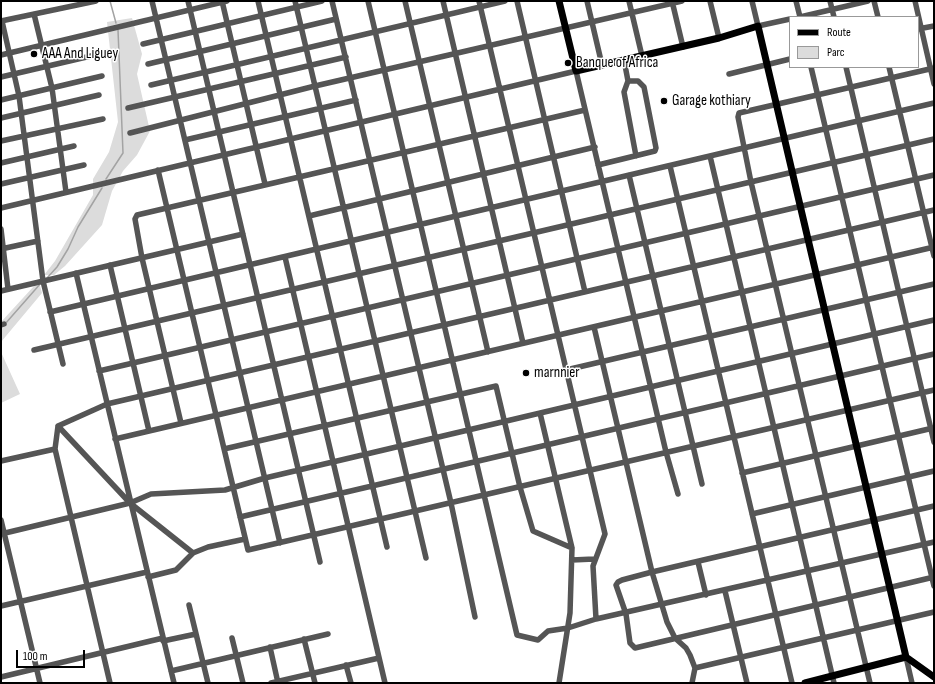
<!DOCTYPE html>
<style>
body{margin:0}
#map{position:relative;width:935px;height:684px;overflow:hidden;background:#fff;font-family:"Sofia Sans Condensed",sans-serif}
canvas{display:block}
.frame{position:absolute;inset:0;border:2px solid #000;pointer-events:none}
.legend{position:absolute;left:789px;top:16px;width:130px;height:52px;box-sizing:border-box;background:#fff;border:1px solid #999;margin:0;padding:5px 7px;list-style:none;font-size:12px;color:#000}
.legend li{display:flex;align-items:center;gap:8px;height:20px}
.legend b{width:20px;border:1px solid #999}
.scale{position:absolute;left:16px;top:650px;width:69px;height:18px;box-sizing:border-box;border:2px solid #000;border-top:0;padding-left:5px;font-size:12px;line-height:14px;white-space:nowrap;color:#000;-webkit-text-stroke:3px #fff;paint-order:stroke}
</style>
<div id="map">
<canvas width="935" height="684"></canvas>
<div class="frame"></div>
<ul class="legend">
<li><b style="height:5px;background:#000"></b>Route</li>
<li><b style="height:11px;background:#dcdcdc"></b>Parc</li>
</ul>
<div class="scale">100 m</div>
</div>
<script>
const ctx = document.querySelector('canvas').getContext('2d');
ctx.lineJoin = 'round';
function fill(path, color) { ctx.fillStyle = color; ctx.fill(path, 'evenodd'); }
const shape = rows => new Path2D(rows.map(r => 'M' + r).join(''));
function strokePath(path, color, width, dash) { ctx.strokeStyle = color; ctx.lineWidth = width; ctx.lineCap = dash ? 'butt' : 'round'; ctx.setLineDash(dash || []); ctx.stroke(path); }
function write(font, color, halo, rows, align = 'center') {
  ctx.font = font + ' "Sofia Sans Condensed",sans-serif'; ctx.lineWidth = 3; ctx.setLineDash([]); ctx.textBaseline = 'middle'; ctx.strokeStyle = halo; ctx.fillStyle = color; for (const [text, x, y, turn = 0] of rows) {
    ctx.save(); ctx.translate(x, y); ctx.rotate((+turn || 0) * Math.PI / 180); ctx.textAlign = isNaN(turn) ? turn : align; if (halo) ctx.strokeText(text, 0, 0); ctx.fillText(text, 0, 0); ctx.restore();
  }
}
fill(shape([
 [132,18,142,54,137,74,150,131,137,155,123,171,112,191,102,225,65,266,54,275,44,275,55,261,93,195,93,179,109,152,118,122,107,22],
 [39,282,42,293,1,342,1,322,34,286],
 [1,352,20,394,1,403]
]), '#dcdcdc');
strokePath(shape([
 [110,1,116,23],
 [106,179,123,153,118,30],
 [47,278,57,267,68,249,78,227,102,188],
 [5,324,41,283]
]), '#a3a3a3', 1.5);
strokePath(shape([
 [152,1,280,543],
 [188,1,320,562],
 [222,1,265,184],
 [258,1,387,547],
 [295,1,426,558],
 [332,1,451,503,475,617],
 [368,1,517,635,538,640,548,631,568,628,596,619,934,542],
 [405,1,488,352],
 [443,1,523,343],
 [479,1,605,534,593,566,596,619],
 [517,1,585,292],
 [587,1,602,65],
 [629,1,642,56],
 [672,1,683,47],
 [710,1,719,38],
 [752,1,758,26,790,19],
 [796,1,800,17],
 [830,1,834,17],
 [874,1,878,17],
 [915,1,934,84],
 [34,14,52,88,66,192],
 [800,17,868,1],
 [1,21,96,1],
 [2,21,19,96,43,281,63,364],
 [918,29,934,26],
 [143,44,322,1],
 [1,55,227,1],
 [624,60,628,81,624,92,636,156],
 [148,64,336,19],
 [811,67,934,586],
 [846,67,934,442],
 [889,67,934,256],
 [729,74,790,59],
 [1,77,108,52],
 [151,85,505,1],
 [1,100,102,76],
 [128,108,346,57],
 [1,118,99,95],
 [130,133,315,86,682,1],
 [185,140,356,100],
 [1,141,103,119],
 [710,156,834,683],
 [1,163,74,146],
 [598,165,655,151,656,148,644,87,638,81,628,81],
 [670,166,792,683],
 [158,170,248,550,934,390],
 [629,175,702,484],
 [1,184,84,165],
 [1,208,576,71,666,452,678,494],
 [309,216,595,147],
 [1,229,8,289],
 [1,249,38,241],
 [285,257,385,683],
 [110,265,149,431],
 [76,273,174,683],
 [1,291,243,234],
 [50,312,934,103],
 [1,325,4,324],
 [594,327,652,572,667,622,675,638,686,648,690,655,695,668,692,683],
 [34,350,934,139],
 [566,370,934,284],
 [99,371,934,175],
 [540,413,572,548,570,613,559,683],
 [181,423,142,258,135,219,137,215,585,110],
 [58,426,130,503,193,553],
 [115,439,934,247],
 [224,449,496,386,520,487,533,531,572,548],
 [1,461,55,449],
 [742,473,933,428],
 [934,506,652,572,622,580,618,582,616,585,626,614,630,643,635,648,934,577],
 [752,514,934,471],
 [240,517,934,354],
 [1,520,40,683],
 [1,534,130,503,151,494,225,490,265,478,934,320],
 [572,560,594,559],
 [698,562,706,595],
 [148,577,176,570,193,553,208,547,245,539],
 [725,591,747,683],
 [189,605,208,683],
 [1,606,147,572],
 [232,638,243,683],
 [304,639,315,683],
 [163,641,196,634],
 [270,647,278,683],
 [906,657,912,683],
 [346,665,351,683],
 [695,668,934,612],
 [171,671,328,634],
 [1,677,163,638],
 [110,683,55,449,58,426,107,404,934,210],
 [271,683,379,658],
 [870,683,751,182,738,117,739,113,934,68]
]), '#555', 5.5);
strokePath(shape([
 [559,1,576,71,719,38,758,26,906,657,934,677],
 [805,683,906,657]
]), '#000', 7);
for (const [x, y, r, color] of [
 [34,54,4,"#000"],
 [568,63,4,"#000"],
 [664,101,4,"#000"],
 [526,373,4,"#000"]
]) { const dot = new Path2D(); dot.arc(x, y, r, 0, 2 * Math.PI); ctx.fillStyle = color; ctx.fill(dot); strokePath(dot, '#fff', 1.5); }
write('15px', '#000', '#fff', [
 ["AAA And Liguey",42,54],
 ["Banque of Africa",576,63],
 ["Garage kothiary",672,101],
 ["marnnier",534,373]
], 'left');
</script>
